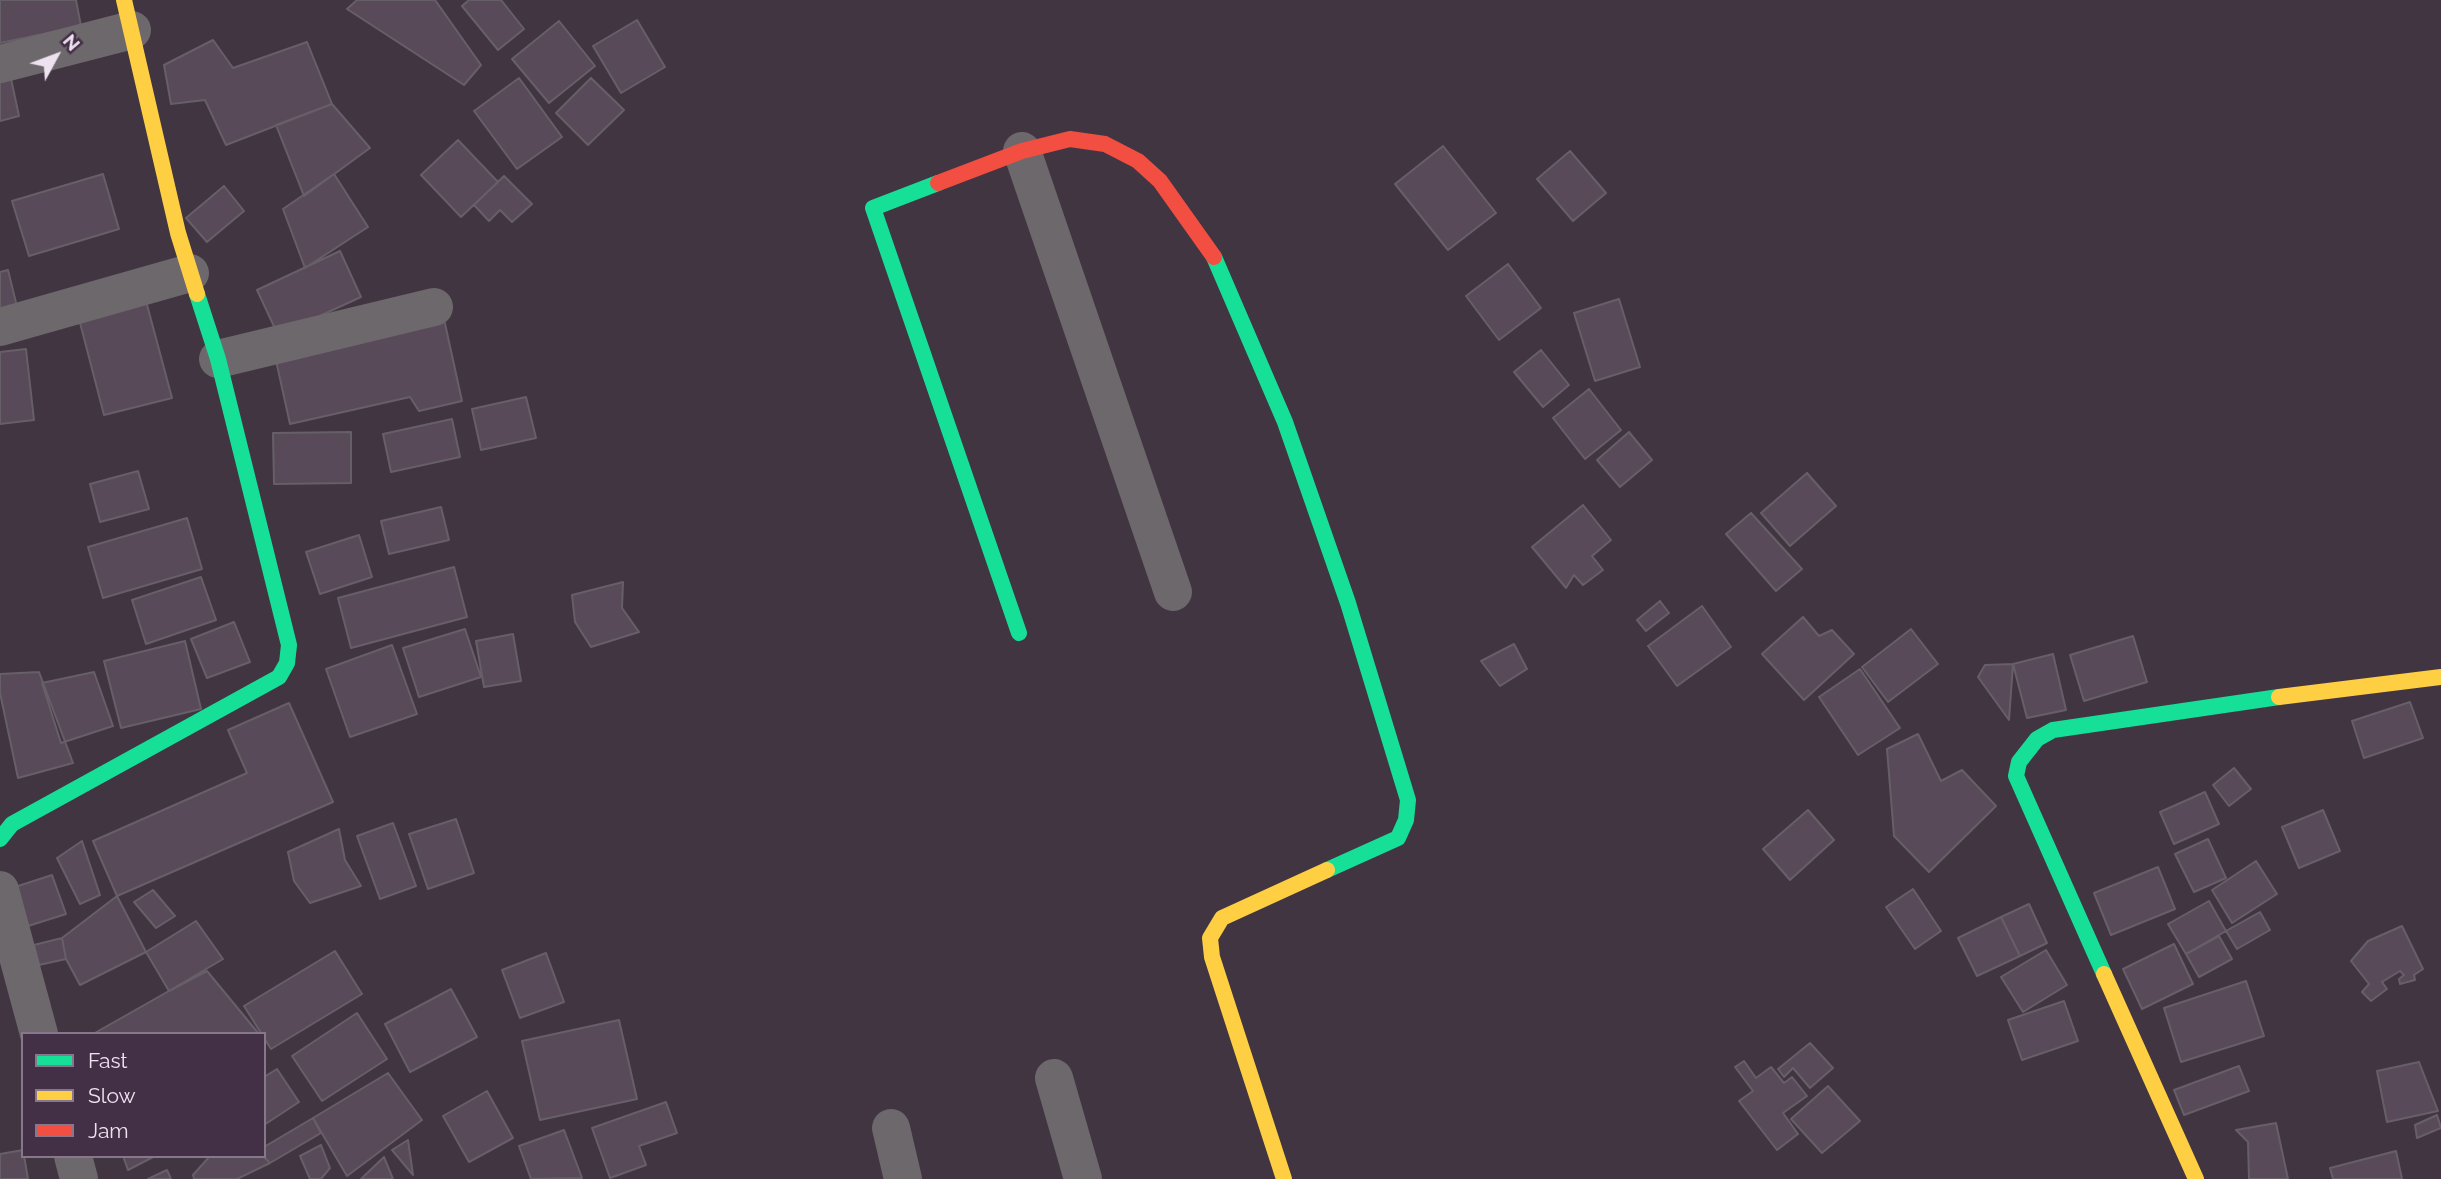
<!DOCTYPE html>
<style>
body{margin:0}
#map{position:relative;width:2441px;height:1179px;overflow:hidden;background:#403541;font-family:Raleway,sans-serif}
canvas{display:block}
.legend{position:absolute;left:21px;top:1032px;width:245px;height:126px;box-sizing:border-box;background:#433046;border:2px solid #87778a;margin:0;padding:9px 12px;list-style:none;font-size:21px;color:#eee2f0}
.legend li{display:flex;align-items:center;gap:14px;height:35px}
.legend b{width:35px;border:2px solid #87778a}
.north{position:absolute;left:21px;top:21px;width:70px;height:70px;-webkit-text-stroke:5px #433046;paint-order:stroke;rotate:49deg;font-size:19px;font-weight:700;line-height:28px;text-align:center;color:#eee2f0}
.north::after{content:'';display:block;margin:auto;width:24px;height:32px;background:#eee2f0;clip-path:polygon(50% 0,100% 100%,50% 72%,0 100%)}
</style>
<div id="map">
<canvas width="2441" height="1179"></canvas>
<ul class="legend">
<li><b style="height:9px;background:#16e098"></b>Fast</li>
<li><b style="height:9px;background:#ffcf43"></b>Slow</li>
<li><b style="height:9px;background:#f24e42"></b>Jam</li>
</ul>
<div class="north">N</div>
</div>
<script>
const ctx = document.querySelector('canvas').getContext('2d');
ctx.lineJoin = 'round';
function fill(path, color) { ctx.fillStyle = color; ctx.fill(path, 'evenodd'); }
const shape = rows => new Path2D(rows.map(r => 'M' + r).join(''));
function strokePath(path, color, width, dash) { ctx.strokeStyle = color; ctx.lineWidth = width; ctx.lineCap = dash ? 'butt' : 'round'; ctx.setLineDash(dash || []); ctx.stroke(path); }
const building = shape([
 [0,0,76,0,81,26,0,43,0,0],
 [357,0,435,0,481,65,464,85,347,9,357,0],
 [469,0,501,0,524,29,498,50,462,6,469,0],
 [637,20,665,67,621,93,593,46,637,20],
 [559,21,595,66,549,103,512,59,559,21],
 [213,40,233,68,307,42,332,104,226,145,205,100,171,104,164,65,213,40],
 [10,74,19,116,0,121,0,77,10,74],
 [519,78,562,137,517,169,474,111,519,78],
 [591,78,624,110,588,145,556,113,591,78],
 [332,104,370,148,304,196,276,125,332,104],
 [458,140,498,182,461,217,421,175,458,140],
 [1443,146,1496,213,1448,250,1395,184,1443,146],
 [1570,151,1606,193,1573,221,1537,179,1570,151],
 [103,174,119,229,29,256,12,201,103,174],
 [334,174,368,227,305,268,283,209,334,174],
 [504,176,532,204,512,222,500,210,489,221,474,205,504,176],
 [224,186,244,211,207,242,186,218,224,186],
 [340,251,361,297,278,335,257,290,340,251],
 [1508,264,1541,308,1499,340,1466,296,1508,264],
 [8,270,20,319,0,324,0,272,8,270],
 [1619,299,1640,367,1595,381,1574,313,1619,299],
 [146,301,172,398,104,415,79,319,146,301],
 [444,319,462,401,419,411,410,397,290,424,275,356,444,319],
 [26,349,34,420,0,424,0,352,26,349],
 [1541,350,1569,385,1543,407,1514,372,1541,350],
 [1589,389,1621,430,1585,459,1553,418,1589,389],
 [526,397,536,438,481,450,472,409,526,397],
 [452,419,460,457,391,472,383,434,452,419],
 [351,432,351,483,274,484,273,433,351,432],
 [1629,432,1652,460,1620,487,1597,460,1629,432],
 [138,471,149,509,100,522,90,484,138,471],
 [1807,473,1836,506,1790,546,1761,513,1807,473],
 [1583,505,1611,540,1592,556,1603,570,1583,585,1574,575,1566,588,1532,547,1583,505],
 [441,507,449,540,389,554,381,521,441,507],
 [1751,513,1802,569,1776,591,1726,534,1751,513],
 [187,518,202,569,103,598,88,547,187,518],
 [359,535,372,577,320,594,306,552,359,535],
 [454,567,467,617,351,648,338,598,454,567],
 [201,577,216,620,146,644,132,600,201,577],
 [623,582,622,608,639,632,591,647,575,622,572,595,623,582],
 [1660,601,1669,613,1646,631,1637,620,1660,601],
 [1702,606,1731,647,1677,686,1648,646,1702,606],
 [1803,617,1819,636,1832,630,1854,654,1804,700,1762,654,1803,617],
 [234,622,250,662,207,678,191,639,234,622],
 [465,629,481,677,419,697,403,648,465,629],
 [1911,629,1938,664,1888,702,1862,667,1911,629],
 [513,634,521,681,484,687,476,641,513,634],
 [2133,636,2147,682,2084,701,2070,655,2133,636],
 [185,641,201,709,121,728,104,661,185,641],
 [1514,644,1527,669,1500,686,1481,661,1514,644],
 [392,645,417,714,350,737,326,669,392,645],
 [2053,654,2066,710,2027,718,2013,664,2053,654],
 [2013,664,2009,720,1978,677,1985,665,2013,664],
 [1860,669,1900,728,1858,755,1819,697,1860,669],
 [39,672,73,763,18,778,0,693,0,674,39,672],
 [94,672,113,726,61,743,42,683,94,672],
 [2410,702,2423,738,2364,758,2352,721,2410,702],
 [289,703,333,802,117,896,93,841,247,773,228,730,289,703],
 [1918,734,1941,781,1962,770,1996,806,1929,872,1894,836,1887,749,1918,734],
 [2234,768,2251,789,2229,806,2213,785,2234,768],
 [2205,792,2219,824,2174,844,2160,812,2205,792],
 [1808,810,1834,840,1790,880,1763,849,1808,810],
 [2323,810,2340,851,2299,868,2282,827,2323,810],
 [456,819,474,873,428,889,409,834,456,819],
 [393,823,416,886,380,899,357,836,393,823],
 [339,829,345,860,361,886,310,903,294,881,288,852,339,829],
 [2208,839,2226,878,2194,892,2175,854,2208,839],
 [82,841,100,895,80,904,57,858,82,841],
 [2256,861,2277,894,2232,923,2212,890,2256,861],
 [2158,867,2175,909,2111,935,2094,893,2158,867],
 [52,875,66,914,25,927,12,888,52,875],
 [1913,889,1941,931,1915,949,1886,907,1913,889],
 [153,890,175,916,156,928,134,902,153,890],
 [117,896,146,952,80,985,66,959,62,938,117,896],
 [2209,901,2226,931,2186,954,2168,924,2209,901],
 [2029,904,2047,943,2020,956,2001,917,2029,904],
 [2260,912,2270,930,2237,949,2226,931,2260,912],
 [2001,917,2020,956,1977,976,1958,938,2001,917],
 [196,921,223,959,169,991,146,952,196,921],
 [2402,926,2423,969,2414,975,2415,980,2400,984,2399,979,2404,975,2400,971,2382,982,2387,989,2371,1001,2362,992,2369,984,2351,961,2368,941,2402,926],
 [2219,936,2232,959,2199,977,2186,954,2219,936],
 [62,938,66,959,39,965,34,945,62,938],
 [2174,944,2193,984,2142,1009,2123,969,2174,944],
 [2046,950,2067,985,2023,1012,2001,977,2046,950],
 [335,951,362,994,271,1049,244,1006,335,951],
 [546,953,564,1002,520,1018,502,970,546,953],
 [207,971,259,1034,93,1034,169,991,207,971],
 [2246,981,2264,1036,2181,1062,2164,1008,2246,981],
 [451,989,477,1037,410,1072,385,1024,451,989],
 [2064,1001,2078,1041,2022,1060,2008,1020,2064,1001],
 [357,1013,387,1059,322,1101,292,1056,357,1013],
 [619,1020,637,1099,540,1120,522,1041,619,1020],
 [1810,1043,1833,1068,1810,1088,1793,1068,1784,1077,1778,1069,1810,1043],
 [1744,1061,1756,1078,1771,1067,1784,1083,1792,1077,1807,1096,1783,1113,1798,1134,1777,1150,1739,1101,1753,1091,1735,1067,1744,1061],
 [2419,1062,2438,1111,2387,1122,2377,1071,2419,1062],
 [2239,1066,2249,1091,2184,1115,2174,1090,2239,1066],
 [277,1069,299,1102,264,1125,264,1077,277,1069],
 [388,1073,422,1120,347,1176,313,1118,388,1073],
 [1828,1086,1860,1121,1822,1153,1791,1119,1828,1086],
 [487,1091,513,1138,469,1162,443,1116,487,1091],
 [666,1102,677,1133,639,1146,646,1165,610,1178,592,1128,666,1102],
 [2437,1115,2441,1128,2417,1138,2415,1125,2437,1115],
 [313,1118,321,1133,270,1163,263,1156,264,1147,313,1118],
 [2276,1123,2288,1179,2249,1179,2248,1142,2236,1130,2276,1123],
 [564,1130,582,1178,531,1179,519,1146,564,1130],
 [408,1140,413,1175,392,1150,408,1140],
 [321,1145,330,1168,321,1179,310,1179,300,1156,321,1145],
 [23,1150,28,1179,0,1179,0,1154,23,1150],
 [2396,1151,2402,1179,2333,1179,2330,1168,2396,1151],
 [123,1156,155,1156,128,1170,123,1156],
 [210,1156,263,1156,270,1163,237,1179,194,1179,193,1175,210,1156],
 [384,1157,393,1179,361,1179,384,1157],
 [167,1170,171,1179,148,1179,167,1170]
]);
fill(building, '#584a59');
strokePath(building, '#675f68', 2);
strokePath(shape([
 [0,64,132,30],
 [1022,151,1173,592],
 [0,327,190,273],
 [218,359,434,307],
 [0,890,39,1034],
 [1054,1078,1083,1179],
 [891,1128,903,1179],
 [73,1156,79,1179]
]), '#6c686c', 38);
strokePath(shape([
 [938,183,873,208,1019,633],
 [1214,257,1285,422,1348,603,1408,800,1406,820,1398,838,1327,870],
 [0,839,12,824,279,677,287,663,289,645,218,359,197,294],
 [2104,974,2016,776,2019,762,2037,739,2053,730,2279,697]
]), '#16e098', 16);
strokePath(shape([
 [124,0,178,233,197,294],
 [2279,697,2441,677],
 [2104,974,2196,1179],
 [1284,1179,1212,957,1210,938,1222,918,1327,870]
]), '#ffcf43', 16);
strokePath(shape([
 [938,183,1022,151,1070,139,1105,144,1138,161,1160,181,1214,257]
]), '#f24e42', 16);
</script>
